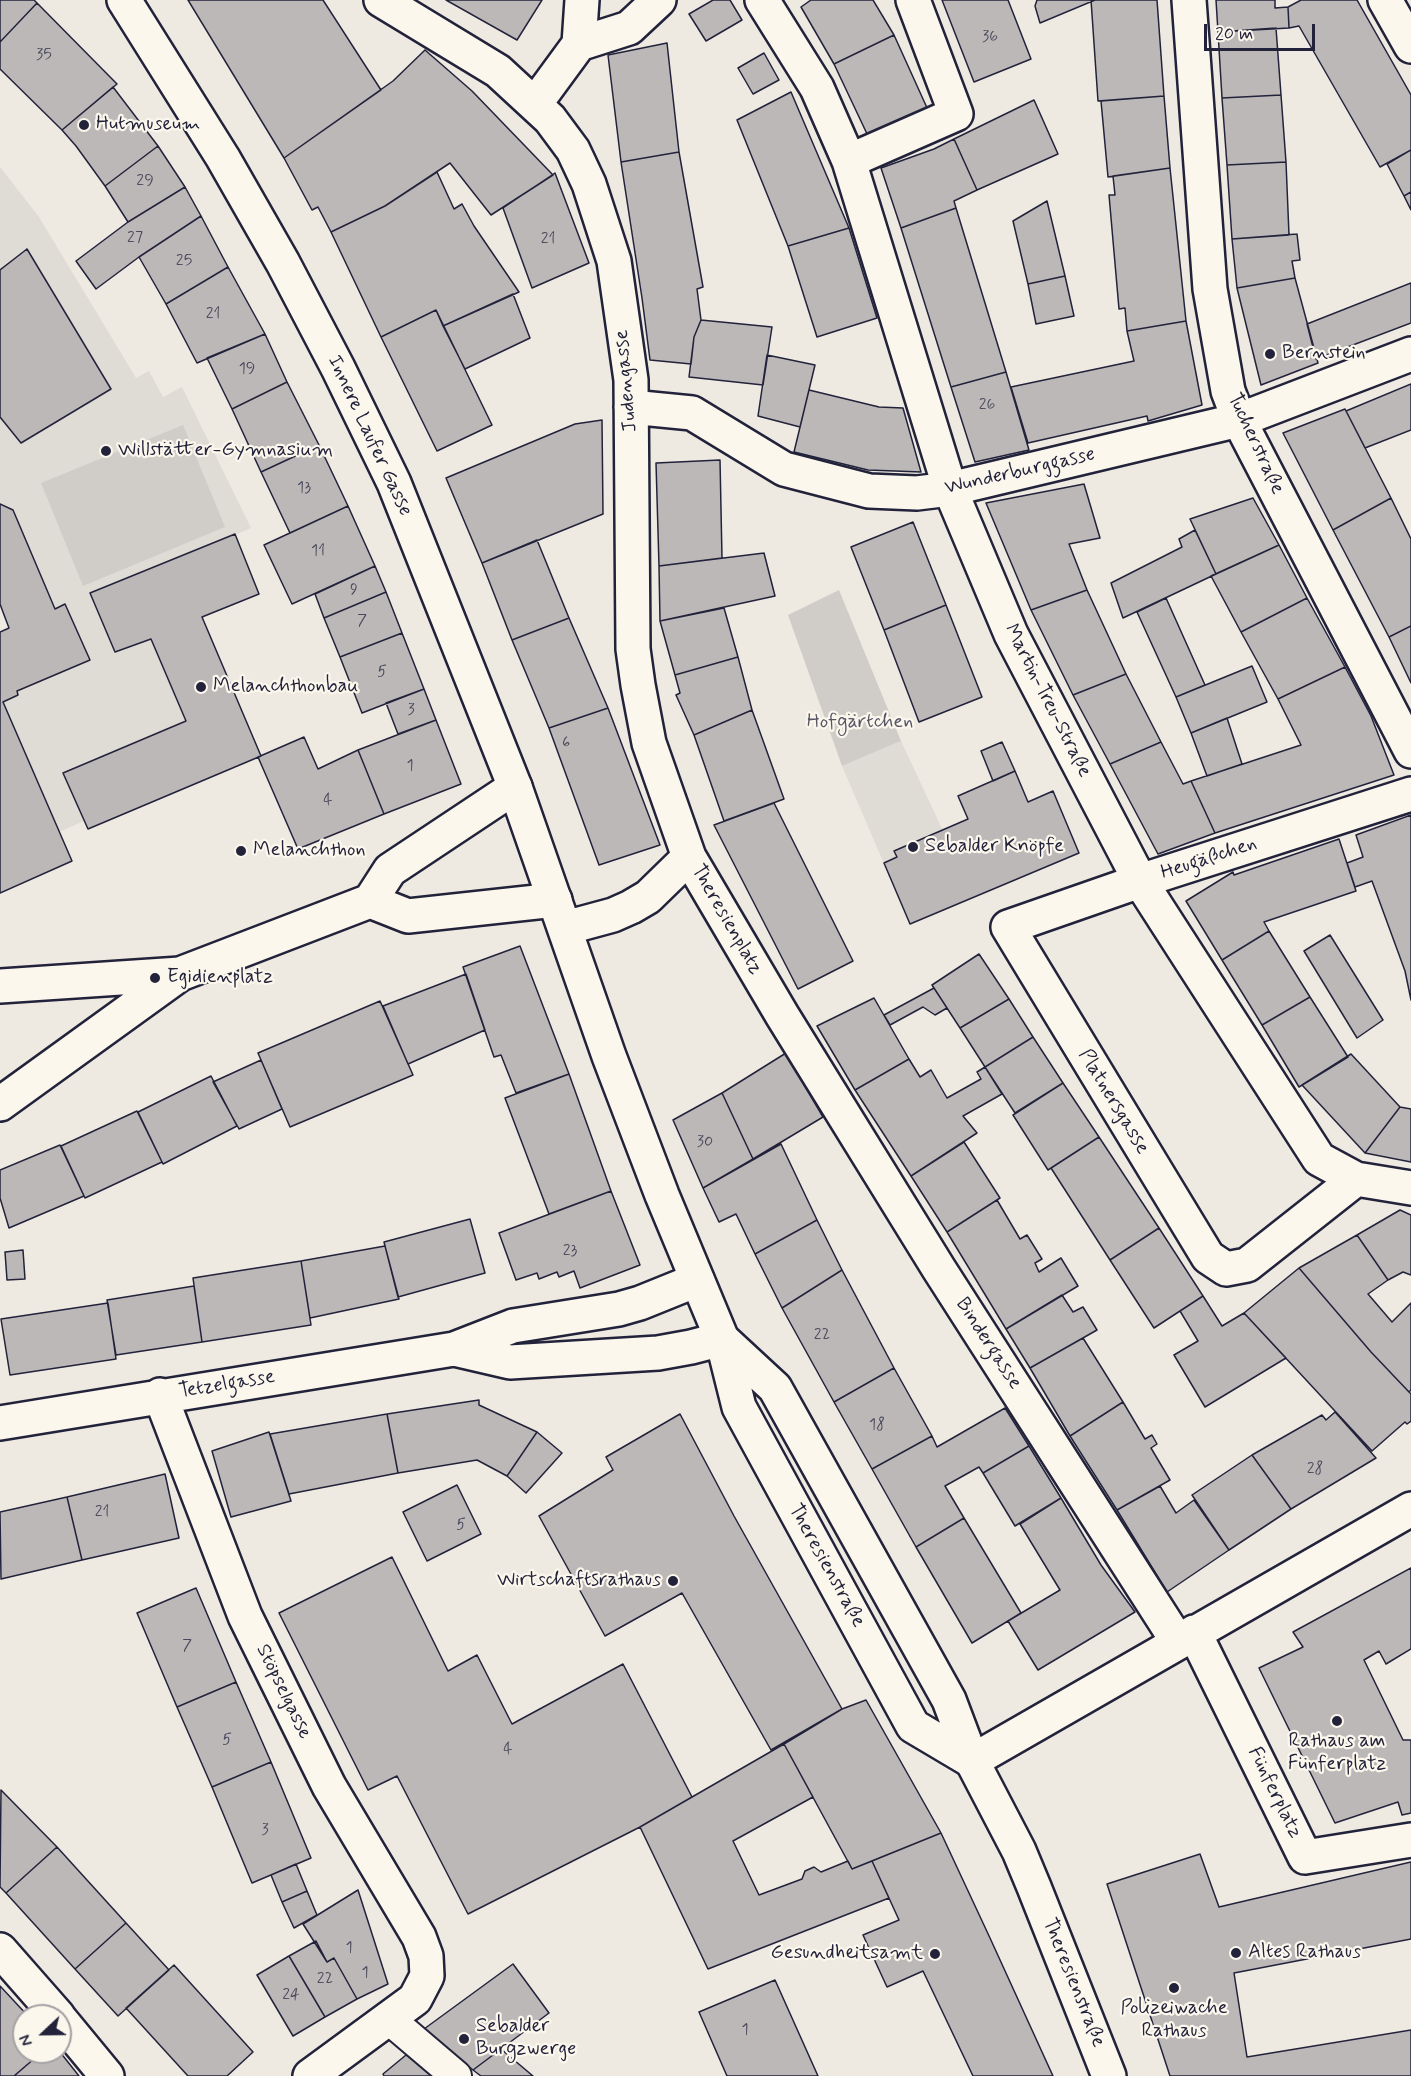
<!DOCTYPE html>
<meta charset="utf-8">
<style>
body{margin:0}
#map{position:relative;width:1411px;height:2076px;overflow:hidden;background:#eeeae2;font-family:Mynerve,sans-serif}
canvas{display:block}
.north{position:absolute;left:12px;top:2004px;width:60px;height:60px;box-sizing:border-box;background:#fbf7ec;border:2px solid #a4a2a5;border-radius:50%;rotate:248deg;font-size:16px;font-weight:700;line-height:24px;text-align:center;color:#22223b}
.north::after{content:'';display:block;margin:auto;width:21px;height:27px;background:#22223b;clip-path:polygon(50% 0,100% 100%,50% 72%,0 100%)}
.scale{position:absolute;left:1204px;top:24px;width:111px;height:27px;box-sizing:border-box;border:3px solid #22223b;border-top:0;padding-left:8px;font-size:18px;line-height:21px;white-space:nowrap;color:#22223b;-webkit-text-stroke:4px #fbf7ec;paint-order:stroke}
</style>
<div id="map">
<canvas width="1411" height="2076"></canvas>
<div class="north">N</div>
<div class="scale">20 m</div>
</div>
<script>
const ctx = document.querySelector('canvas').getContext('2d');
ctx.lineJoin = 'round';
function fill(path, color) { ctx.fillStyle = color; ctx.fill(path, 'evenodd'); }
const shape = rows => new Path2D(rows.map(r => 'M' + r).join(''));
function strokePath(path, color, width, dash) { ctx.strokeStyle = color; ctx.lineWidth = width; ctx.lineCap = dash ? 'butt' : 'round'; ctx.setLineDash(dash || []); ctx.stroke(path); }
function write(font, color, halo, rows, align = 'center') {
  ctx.font = font + ' Mynerve,sans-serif'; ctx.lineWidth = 4.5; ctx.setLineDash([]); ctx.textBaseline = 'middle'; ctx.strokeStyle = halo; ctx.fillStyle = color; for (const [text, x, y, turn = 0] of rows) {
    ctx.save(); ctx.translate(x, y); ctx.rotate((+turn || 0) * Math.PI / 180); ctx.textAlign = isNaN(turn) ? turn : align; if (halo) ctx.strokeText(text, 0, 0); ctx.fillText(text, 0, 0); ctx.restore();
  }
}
fill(shape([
 [0,167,39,217,136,378,149,371,163,397,182,387,251,528,235,535,202,617,261,756,88,829,84,821,59,832,3,702,18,695,17,691,90,660,65,604,55,609,13,510,0,504],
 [901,741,974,897,910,924,842,766]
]), '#dfdbd5');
fill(shape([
 [183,425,225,527,83,586,41,483],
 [839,590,901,741,842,766,788,615]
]), '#d0cdc9');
const building = shape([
 [0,0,34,0,37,3,0,42,0,0],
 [188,0,323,0,381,90,284,158,188,0],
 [446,0,542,0,517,40,446,0],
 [713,0,730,0,742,20,706,41,689,14,713,0],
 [811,0,873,0,894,35,834,64,801,7,811,0],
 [942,0,1008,0,1031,59,974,82,942,0],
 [1037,0,1095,0,1040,23,1035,6,1037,0],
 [1091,0,1157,0,1164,96,1098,101,1091,0],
 [1216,0,1275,0,1275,8,1288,7,1289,28,1218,32,1216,0],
 [1301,0,1357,0,1411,95,1411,150,1380,167,1299,26,1289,28,1288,7,1301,0],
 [37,3,117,84,62,130,0,69,0,42,37,3],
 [1276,28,1281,95,1222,98,1218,32,1276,28],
 [894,35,928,110,868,136,834,64,894,35],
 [667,43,679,152,621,162,608,55,667,43],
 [425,50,472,91,553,175,491,215,450,163,385,206,331,232,318,207,312,210,284,158,393,81,425,50],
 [764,53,779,80,753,94,738,68,764,53],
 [113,87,158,146,105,186,76,146,62,130,113,87],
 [791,92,849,228,788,246,737,120,791,92],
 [1281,95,1286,162,1227,165,1222,98,1281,95],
 [1164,96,1170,168,1108,177,1101,101,1164,96],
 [1034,100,1058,154,977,190,954,139,1034,100],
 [954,139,977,190,954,201,956,208,901,228,881,168,934,149,954,139],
 [158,146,185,187,128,222,105,186,158,146],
 [1411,150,1411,192,1404,196,1387,164,1411,150],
 [679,152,703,287,697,289,701,320,694,337,691,364,650,360,642,298,621,162,679,152],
 [1286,162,1289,235,1232,239,1227,165,1286,162],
 [1170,168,1186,321,1127,331,1125,308,1119,309,1109,195,1115,195,1113,176,1170,168],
 [437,172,454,209,462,204,474,226,519,292,443,326,436,310,381,337,331,232,385,206,437,172],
 [555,173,589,263,532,288,503,208,555,173],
 [185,187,201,216,139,257,96,289,76,261,128,222,185,187],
 [1411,192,1411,210,1404,196,1411,192],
 [1047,201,1065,276,1028,284,1013,221,1047,201],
 [956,208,1006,372,951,387,901,228,956,208],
 [201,216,228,267,166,304,139,257,201,216],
 [849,228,877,318,817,337,788,246,849,228],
 [1297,234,1300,260,1292,261,1295,278,1237,288,1232,239,1297,234],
 [27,249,111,389,21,443,0,417,0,270,27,249],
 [228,267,265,334,197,363,166,304,228,267],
 [1065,276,1074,316,1036,324,1028,284,1065,276],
 [1295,278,1318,363,1261,385,1237,288,1295,278],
 [1411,283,1411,323,1316,359,1307,324,1411,283],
 [513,294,530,338,465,369,443,326,513,294],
 [436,310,492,425,437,451,381,337,436,310],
 [701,320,772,327,763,385,689,377,694,337,701,320],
 [1186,321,1202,405,1148,421,1147,416,1028,443,1011,387,1134,361,1127,331,1186,321],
 [265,334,287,382,232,409,207,358,265,334],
 [767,355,815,365,800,427,758,416,767,355],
 [1006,372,1029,450,975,462,951,387,1006,372],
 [287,382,319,445,261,472,232,409,287,382],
 [1411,384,1411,430,1365,448,1346,411,1411,384],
 [809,390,879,407,903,408,921,472,868,470,794,452,809,390],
 [1345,409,1391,498,1333,530,1283,433,1345,409],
 [602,420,603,514,482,563,446,478,575,424,602,420],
 [319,445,348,506,290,533,261,472,319,445],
 [720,460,722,558,659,566,656,463,720,460],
 [1084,484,1100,538,1069,544,1087,590,1031,610,986,503,1084,484],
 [1253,498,1279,545,1216,574,1190,519,1253,498],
 [1391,498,1411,539,1411,626,1389,637,1333,530,1391,498],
 [0,504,13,510,55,609,65,604,90,660,17,691,18,695,3,702,72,861,0,893,0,632,9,628,0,604,0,504],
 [348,506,375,566,292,604,264,545,348,506],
 [913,522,946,605,884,630,851,547,913,522],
 [1195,530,1216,574,1123,618,1111,583,1182,547,1179,539,1195,530],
 [235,534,259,594,202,617,261,756,88,829,63,773,186,721,151,639,115,652,90,593,235,534],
 [537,540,569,618,512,640,482,563,537,540],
 [1279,545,1307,598,1241,632,1211,576,1279,545],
 [764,553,775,596,660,621,659,566,764,553],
 [375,566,386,592,324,618,315,594,375,566],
 [1087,590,1126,674,1073,695,1031,610,1087,590],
 [386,592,402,633,340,657,324,618,386,592],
 [1166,598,1205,685,1176,697,1137,612,1166,598],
 [1307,598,1345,667,1278,699,1241,632,1307,598],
 [946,605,982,697,919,722,884,630,946,605],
 [724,608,738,657,675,675,660,621,724,608],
 [569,618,608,708,549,728,512,640,569,618],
 [1411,626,1411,683,1389,637,1411,626],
 [402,633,424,689,362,713,340,657,402,633],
 [738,657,752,710,694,735,676,695,680,693,675,675,738,657],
 [1252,666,1267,702,1191,733,1176,697,1252,666],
 [1345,667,1371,716,1394,775,1215,833,1191,781,1301,745,1278,699,1345,667],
 [1126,674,1161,742,1110,764,1073,695,1126,674],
 [424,689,436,720,398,734,386,703,424,689],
 [608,708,660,845,599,865,549,728,608,708],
 [752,710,784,799,724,821,694,735,752,710],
 [1227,718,1242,764,1207,776,1191,733,1227,718],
 [436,720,461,784,384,814,358,750,436,720],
 [304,737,318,769,358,750,384,814,298,849,258,757,304,737],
 [1002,742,1015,771,993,781,981,751,1002,742],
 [1161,742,1183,784,1191,781,1215,833,1158,854,1110,764,1161,742],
 [1015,771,1028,802,1053,791,1079,853,910,924,884,863,897,857,894,851,968,819,958,796,1015,771],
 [774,803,853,961,798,989,714,825,774,803],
 [1411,815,1411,1000,1405,971,1372,881,1355,887,1347,863,1363,857,1356,835,1411,815],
 [1339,839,1356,891,1264,922,1269,931,1222,960,1186,901,1233,872,1234,875,1339,839],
 [1269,931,1310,997,1262,1025,1222,960,1269,931],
 [1330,935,1383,1020,1357,1038,1304,951,1330,935],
 [520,946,569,1074,516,1093,501,1055,494,1057,463,967,520,946],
 [979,954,1009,999,960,1028,932,985,979,954],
 [466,974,485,1030,408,1064,383,1006,466,974],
 [934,988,947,1008,935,1015,923,1007,890,1025,884,1015,934,988],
 [1310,997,1348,1057,1299,1087,1262,1025,1310,997],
 [874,998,909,1059,855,1090,817,1026,874,998],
 [1009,999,1033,1037,985,1067,960,1028,1009,999],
 [380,1001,413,1075,290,1127,258,1053,380,1001],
 [1033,1037,1063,1083,1015,1113,985,1067,1033,1037],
 [786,1053,823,1117,753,1159,722,1093,786,1053],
 [1351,1054,1400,1107,1365,1153,1302,1085,1351,1054],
 [909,1059,920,1077,931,1070,947,1098,981,1079,977,1072,985,1067,1002,1094,963,1116,977,1133,911,1176,855,1090,909,1059],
 [261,1060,282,1109,239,1129,213,1082,261,1060],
 [569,1074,611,1191,549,1214,505,1098,569,1074],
 [211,1076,237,1126,163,1164,138,1112,211,1076],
 [1063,1083,1099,1137,1048,1170,1013,1115,1063,1083],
 [722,1093,753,1159,703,1188,673,1120,722,1093],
 [1400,1107,1411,1109,1411,1162,1365,1153,1400,1107],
 [137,1111,162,1162,85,1198,61,1146,137,1111],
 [1099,1137,1159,1228,1110,1260,1051,1168,1099,1137],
 [964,1142,1000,1198,947,1232,911,1176,964,1142],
 [781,1144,817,1220,755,1254,736,1214,719,1222,703,1188,781,1144],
 [60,1145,84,1196,9,1228,0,1198,0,1170,60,1145],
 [611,1191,640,1265,580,1288,574,1271,559,1277,557,1272,539,1279,537,1273,516,1280,499,1233,611,1191],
 [997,1200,1020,1239,1027,1235,1042,1259,1035,1263,1039,1272,1061,1258,1078,1286,1006,1329,947,1232,997,1200],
 [1400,1210,1411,1215,1411,1275,1403,1272,1388,1280,1357,1235,1400,1210],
 [470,1219,485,1273,398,1297,384,1242,470,1219],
 [817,1220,842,1270,782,1308,755,1254,817,1220],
 [1159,1228,1203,1296,1154,1328,1110,1260,1159,1228],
 [1357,1235,1388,1280,1368,1294,1392,1322,1411,1303,1411,1390,1409,1392,1371,1352,1299,1268,1357,1235],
 [385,1246,399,1299,310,1318,301,1261,385,1246],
 [23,1250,25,1279,7,1280,5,1252,23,1250],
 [301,1261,311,1325,202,1342,193,1278,301,1261],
 [1299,1268,1371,1352,1411,1394,1411,1421,1407,1424,1405,1422,1372,1451,1244,1313,1299,1268],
 [842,1270,894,1368,834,1402,782,1308,842,1270],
 [194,1286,202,1342,116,1355,107,1300,194,1286],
 [1062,1295,1073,1312,1083,1307,1097,1330,1030,1368,1006,1329,1062,1295],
 [1203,1296,1222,1326,1244,1313,1286,1358,1205,1407,1174,1355,1198,1341,1180,1311,1203,1296],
 [108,1303,116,1359,10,1375,1,1319,108,1303],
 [1083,1338,1123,1402,1070,1436,1030,1368,1083,1338],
 [894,1368,932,1436,872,1469,834,1402,894,1368],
 [479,1400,479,1405,537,1432,507,1476,477,1460,398,1473,387,1414,479,1400],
 [1123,1402,1145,1439,1152,1435,1157,1444,1151,1448,1170,1480,1117,1510,1070,1436,1123,1402],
 [1005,1408,1029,1446,983,1473,979,1467,945,1486,964,1518,916,1547,872,1469,932,1436,937,1447,1005,1408],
 [1335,1412,1376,1458,1291,1509,1252,1455,1322,1415,1326,1420,1335,1412],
 [387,1414,398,1473,289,1494,270,1434,387,1414],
 [680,1414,734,1516,842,1709,771,1750,682,1593,605,1636,539,1516,613,1470,606,1457,680,1414],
 [269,1432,291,1501,231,1517,212,1451,269,1432],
 [537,1432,562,1453,526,1493,507,1476,537,1432],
 [1029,1446,1061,1498,1015,1526,983,1473,1029,1446],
 [1252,1455,1291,1509,1229,1550,1192,1495,1252,1455],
 [165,1474,179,1538,82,1560,67,1497,165,1474],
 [457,1485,481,1534,427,1561,403,1512,457,1485],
 [1160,1486,1176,1513,1194,1500,1229,1550,1167,1592,1117,1510,1160,1486],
 [67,1497,82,1560,1,1579,0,1512,67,1497],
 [1061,1498,1101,1565,1135,1612,1038,1670,1008,1621,1060,1590,1020,1524,1061,1498],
 [964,1518,1021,1613,972,1643,916,1547,964,1518],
 [392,1557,448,1671,477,1655,512,1724,623,1664,692,1797,640,1827,468,1914,397,1776,368,1790,279,1613,392,1557],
 [1411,1568,1411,1649,1386,1664,1379,1651,1364,1660,1403,1740,1411,1740,1411,1813,1402,1815,1398,1802,1335,1823,1259,1668,1303,1647,1293,1632,1411,1568],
 [196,1588,236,1682,177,1707,137,1613,196,1588],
 [236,1682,271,1762,212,1787,177,1707,236,1682],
 [866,1700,941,1833,852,1869,784,1744,842,1709,866,1700],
 [784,1744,813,1797,733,1841,759,1895,802,1879,805,1871,814,1867,821,1872,848,1861,852,1869,872,1861,889,1898,708,1969,640,1827,784,1744],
 [271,1762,311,1858,252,1883,212,1787,271,1762],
 [1,1790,57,1847,6,1893,0,1887,1,1790],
 [941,1833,990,1938,1053,2076,973,2076,923,1971,887,1987,863,1935,899,1920,872,1861,941,1833],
 [57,1847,126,1923,75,1969,6,1893,57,1847],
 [1200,1854,1219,1907,1411,1862,1411,1939,1234,1973,1247,2057,1411,2030,1411,2076,1170,2076,1107,1884,1200,1854],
 [296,1864,307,1891,282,1902,271,1875,296,1864],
 [358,1890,388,1984,357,1999,334,1958,327,1962,303,1924,358,1890],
 [307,1891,317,1915,294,1928,282,1902,307,1891],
 [126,1923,169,1970,118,2016,75,1969,126,1923],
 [316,1941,327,1962,334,1958,357,1999,325,2017,289,1956,316,1941],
 [289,1956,325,2017,293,2036,257,1975,289,1956],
 [513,1964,549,2013,473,2070,424,2029,513,1964],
 [174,1965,253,2052,227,2076,188,2076,126,2008,174,1965],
 [775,1980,818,2076,727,2076,699,2012,775,1980],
 [0,1986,28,2016,24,2016,24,2052,42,2052,14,2076,0,2076,0,1986],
 [501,2049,533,2076,481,2076,473,2070,501,2049],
 [42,2052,60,2052,79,2076,14,2076,42,2052],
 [406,2055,437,2076,384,2076,383,2074,406,2055]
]);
fill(building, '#bcb8b8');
strokePath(building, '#22223b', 1.5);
const pedestrian = shape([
 [389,2019,456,2076]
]);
const minor = shape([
 [381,0,498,71,550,119,573,150,589,184,614,261,631,380,633,649,638,685,649,743,689,857,782,1015,939,1269,1178,1642],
 [762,0,817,88,849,161,950,489,1011,634,1140,881,1319,1159,1356,1179,1411,1188],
 [1189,0,1210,289,1228,391,1239,420,1411,751],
 [1385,0,1411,46],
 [579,44,582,0],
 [535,104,579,44,629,28,659,0],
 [849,161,956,114,913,0],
 [631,407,692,413,784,469,869,491,917,493,950,489,1239,420,1411,354],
 [515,787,390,870,370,901,408,916,555,900],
 [565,928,613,915,631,907,648,897,689,857],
 [180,974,370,901],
 [0,986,180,974,0,1104],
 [1356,1179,1247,1265,1226,1269,1208,1257,1008,927,1140,881,1411,794],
 [454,1349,510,1362,658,1353,691,1347,722,1339],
 [160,1395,245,1616,329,1786,419,1937,426,1956,427,1976,415,1999,310,2076],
 [0,1423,454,1349,513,1326,619,1309,640,1303,697,1280],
 [1194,1632,1305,1857,1411,1840],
 [0,1950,58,2016],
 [60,2019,107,2076],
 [1109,2076,1034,1887,1019,1851,972,1761,1411,1509]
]);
const tertiary = shape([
 [124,0,223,158,283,263,338,368,394,483,515,787,609,1056,662,1195,722,1339,739,1407,913,1726,972,1761],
 [722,1339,775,1388,949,1700,972,1761]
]);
strokePath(pedestrian, '#22223b', 34);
strokePath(minor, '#22223b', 38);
strokePath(tertiary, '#22223b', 38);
strokePath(pedestrian, '#fbf7ec', 30);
strokePath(minor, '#fbf7ec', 33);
strokePath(tertiary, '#fbf7ec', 33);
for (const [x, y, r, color] of [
 [84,125,6,"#22223b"],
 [1270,354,6,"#22223b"],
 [106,451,6,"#22223b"],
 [201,687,6,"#22223b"],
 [913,847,6,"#22223b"],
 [241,851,6,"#22223b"],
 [155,978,6,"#22223b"],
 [673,1581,6,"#22223b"],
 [1337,1721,6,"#22223b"],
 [1236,1953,6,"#22223b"],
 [935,1954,6,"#22223b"],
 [1174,1988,6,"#22223b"],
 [464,2039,6,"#22223b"]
]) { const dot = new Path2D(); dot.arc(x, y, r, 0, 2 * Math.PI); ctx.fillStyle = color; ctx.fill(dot); strokePath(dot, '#fbf7ec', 2); }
write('16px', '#48485a', null, [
 ["36",990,38],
 ["35",44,56],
 ["29",145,182],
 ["27",135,239],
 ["21",548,240],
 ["25",184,262],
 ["21",213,315],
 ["19",247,370],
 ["26",987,406],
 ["13",304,489],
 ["11",318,552],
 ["9",354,591],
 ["7",362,622],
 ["5",382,673],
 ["3",411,711],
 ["6",566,744],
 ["1",410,767],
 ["4",328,801],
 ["30",705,1143],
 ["23",570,1252],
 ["22",822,1336],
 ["18",877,1426],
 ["28",1315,1470],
 ["21",102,1513],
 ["5",461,1526],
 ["7",187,1647],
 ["5",227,1741],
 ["4",508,1750],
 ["3",265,1831],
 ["1",349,1949],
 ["1",365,1974],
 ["22",325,1980],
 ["24",291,1996],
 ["1",745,2031]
]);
write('20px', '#22223b', '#fbf7ec', [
 ["Hutmuseum",96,125],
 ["Bernstein",1282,354],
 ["Willstätter-Gymnasium",118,451],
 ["Melanchthonbau",213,687],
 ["Sebalder Knöpfe",925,847],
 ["Melanchthon",253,851],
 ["Egidienplatz",167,978],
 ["Wirtschaftsrathaus",661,1581,"right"],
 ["Rathaus am",1337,1742,"center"],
 ["Fünferplatz",1337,1765,"center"],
 ["Altes Rathaus",1248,1953],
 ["Gesundheitsamt",923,1954,"right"],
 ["Polizeiwache",1174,2009,"center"],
 ["Rathaus",1174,2032,"center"],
 ["Sebalder",476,2027],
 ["Burgzwerge",476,2050]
], 'left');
write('20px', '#22223b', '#fbf7ec', [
 ["Judengasse",627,381,-95],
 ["Innere Laufer Gasse",369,436,65],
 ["Tucherstraße",1255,444,65],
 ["Wunderburggasse",1020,472,-13],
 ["Martin-Treu-Straße",1047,701,63],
 ["Heugäßchen",1209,859,-18],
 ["Theresienplatz",726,920,60],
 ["Platnersgasse",1113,1102,59],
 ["Bindergasse",988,1344,57],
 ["Tetzelgasse",227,1385,-9],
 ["Theresienstraße",826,1566,61],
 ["Stöpselgasse",283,1692,64],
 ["Fünferplatz",1274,1793,64],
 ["Theresienstraße",1073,1983,68]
]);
write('20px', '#565566', '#fbf7ec', [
 ["Hofgärtchen",860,723]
]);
</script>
